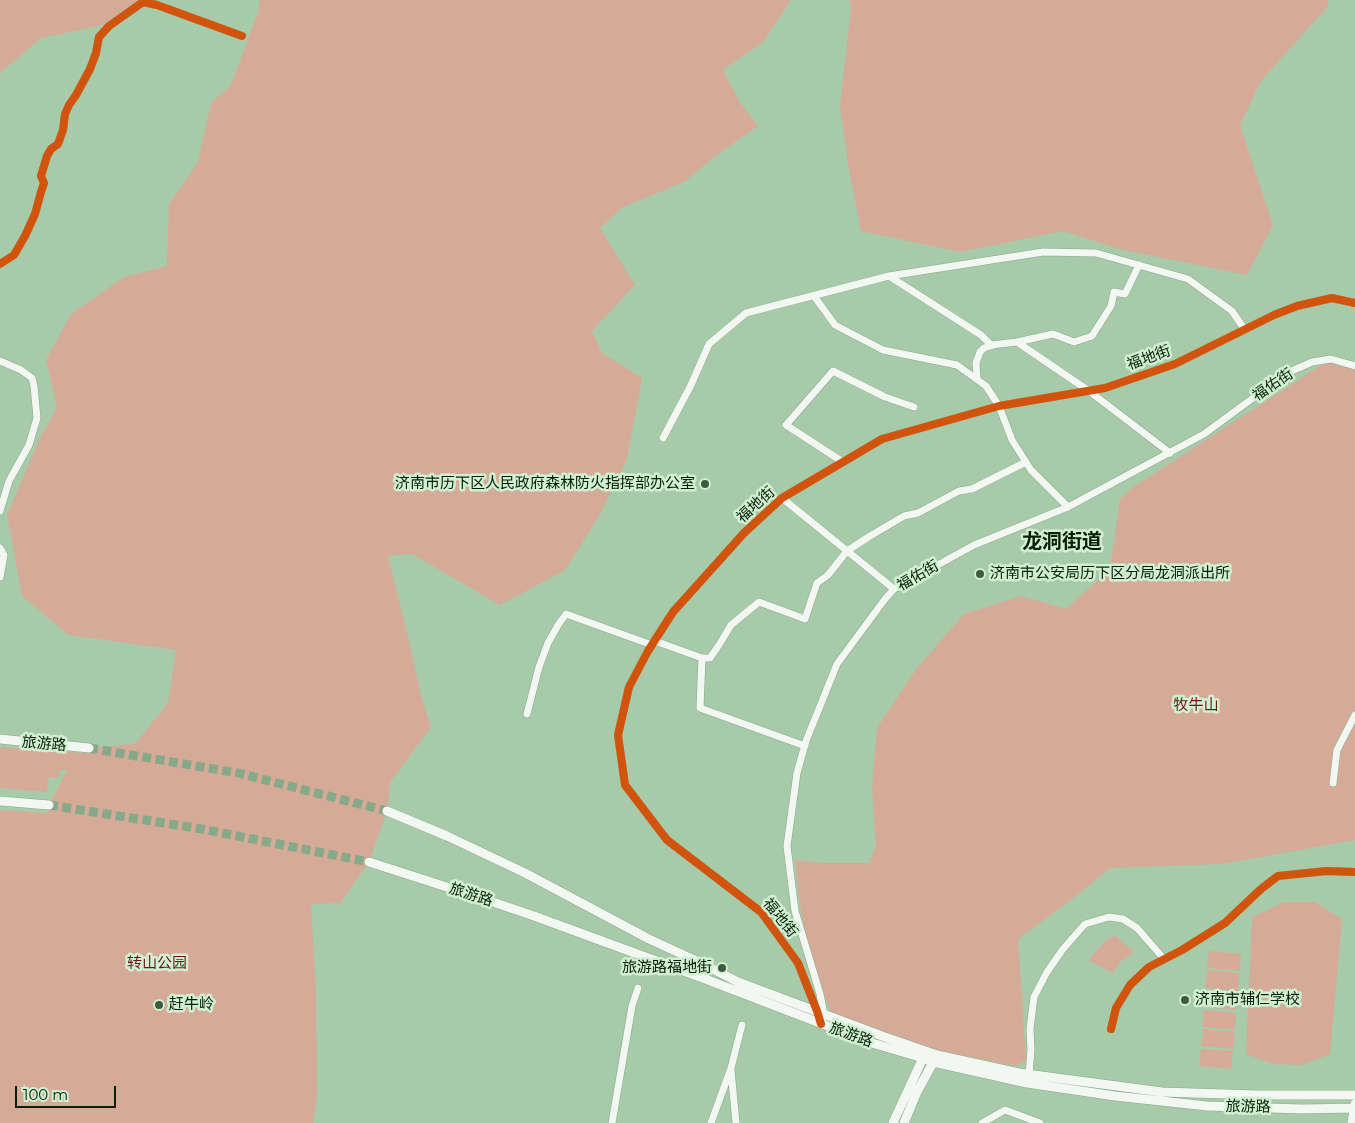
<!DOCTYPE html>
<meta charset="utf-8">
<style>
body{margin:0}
#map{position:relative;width:1355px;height:1123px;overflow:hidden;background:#a7caa9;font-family:Montserrat,sans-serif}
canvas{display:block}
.scale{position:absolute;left:15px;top:1086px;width:101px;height:22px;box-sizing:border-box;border:2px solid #051e08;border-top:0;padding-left:6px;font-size:15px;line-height:18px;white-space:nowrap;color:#051e08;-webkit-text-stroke:4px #d0f0d1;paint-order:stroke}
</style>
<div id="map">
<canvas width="1355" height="1123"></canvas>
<div class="scale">100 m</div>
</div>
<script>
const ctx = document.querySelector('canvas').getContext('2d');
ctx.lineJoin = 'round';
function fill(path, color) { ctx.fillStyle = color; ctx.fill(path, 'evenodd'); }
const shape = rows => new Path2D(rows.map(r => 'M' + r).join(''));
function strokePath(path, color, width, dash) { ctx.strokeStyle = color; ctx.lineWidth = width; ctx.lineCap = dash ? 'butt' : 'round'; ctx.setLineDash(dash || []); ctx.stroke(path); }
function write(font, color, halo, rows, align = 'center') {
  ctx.font = font + ' Montserrat,"Noto Sans SC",sans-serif'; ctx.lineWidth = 5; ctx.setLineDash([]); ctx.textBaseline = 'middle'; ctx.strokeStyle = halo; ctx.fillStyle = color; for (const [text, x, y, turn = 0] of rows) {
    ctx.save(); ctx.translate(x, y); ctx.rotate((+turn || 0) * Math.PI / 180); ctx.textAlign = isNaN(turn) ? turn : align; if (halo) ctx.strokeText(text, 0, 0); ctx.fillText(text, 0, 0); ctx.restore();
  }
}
fill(shape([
 [0,0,139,0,102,25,41,38,0,73],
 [260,0,791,0,763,42,723,70,739,101,758,126,718,154,684,182,623,207,600,228,635,285,592,331,602,353,642,378,627,459,598,518,565,570,500,605,412,554,388,556,408,637,422,699,431,727,390,782,387,811,369,862,340,903,311,904,316,991,317,1096,313,1123,0,1123,0,810,48,813,49,805,67,770,60,770,59,778,49,777,47,792,0,788,0,747,83,753,89,748,135,744,168,703,176,650,69,635,22,596,7,515,40,438,57,407,46,360,71,314,124,277,167,266,169,204,198,162,211,103,231,85,258,12],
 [849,0,1328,0,1328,6,1261,81,1240,125,1273,225,1247,275,1123,250,1063,231,960,252,861,231,848,164,840,106,851,9],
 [1326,362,1355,370,1355,840,1222,864,1110,868,1080,893,1018,939,1026,1061,1015,1066,930,1049,831,1013,820,985,805,933,799,899,795,860,823,863,869,863,876,846,872,787,877,728,917,668,964,614,1021,596,1066,609,1110,569,1120,499,1132,488],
 [1284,902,1315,902,1342,919,1330,1054,1302,1065,1273,1064,1246,1054,1252,917],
 [1116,936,1134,952,1121,961,1113,973,1088,960,1108,938],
 [1209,951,1241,954,1240,971,1207,968],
 [1207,970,1239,973,1238,991,1205,988],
 [1206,990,1238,992,1236,1010,1204,1007],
 [1204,1010,1236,1013,1235,1030,1202,1027],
 [1203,1029,1235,1032,1233,1049,1201,1046],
 [1201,1049,1233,1051,1231,1069,1199,1066]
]), '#d5ab97');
strokePath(shape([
 [89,748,238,773,387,811],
 [49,805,202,829,369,862]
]), '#87a889', 9, [9, 4.5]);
const minor = shape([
 [0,264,14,255,25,236,35,214,41,192,44,183,41,176,47,156,51,149,58,144,63,130,65,114,69,105,76,95,90,69,96,53,99,37,109,26,143,2,157,5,242,36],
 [889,276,981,335,991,345,1017,342,1089,391,1170,453],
 [814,296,835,325,883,350,957,365,986,386,999,406,1012,440,1031,470,1068,507],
 [1017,342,1053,334,1074,342,1092,336,1111,306,1114,292,1125,294,1139,265],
 [0,361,21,370,32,378,34,386,37,418,29,445,9,481,0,511],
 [977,379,976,363,980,352,984,348,994,345],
 [663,438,691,385,709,344,746,313,889,276,1043,252,1096,253,1188,279,1232,311,1245,330],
 [843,462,786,425,833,371,885,397,914,407],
 [782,498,894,589],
 [0,548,4,555,0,577],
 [655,641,702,658,700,708,805,746],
 [702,658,710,658,719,645,731,625,759,602,805,619,817,583,828,575,847,551,870,536,904,516,918,513,959,491,972,489,1026,462],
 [527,714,539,667,548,643,558,625,566,614,652,645],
 [1333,783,1337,750,1355,715],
 [818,1014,798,963,761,912,667,840,625,785,618,735,629,687,648,651,673,612,744,533,782,498,882,439,999,406,1105,388,1175,364,1274,315,1297,306,1332,298,1355,303],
 [823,1018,824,1015,820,994,795,911,787,846,797,773,806,741,837,664,885,599,894,589,974,545,1068,507,1204,434,1287,373,1312,362,1331,359,1355,366],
 [1111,1029,1116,1008,1130,985,1149,967,1182,950,1225,923,1261,889,1278,876,1326,871,1355,872],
 [731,1070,736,1123],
 [1029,1074,1031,1050,1030,1029,1034,997,1047,972,1063,949,1085,924,1109,917,1123,919,1137,928,1164,959],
 [612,1123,632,1006,638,988],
 [711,1123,731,1068,742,1025],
 [982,1123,1005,1110,1040,1123]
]);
const major = shape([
 [0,739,89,748],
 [0,801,49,805],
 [387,811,447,836,525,873,649,939,701,963,738,982,882,1036,937,1055,1019,1073,1162,1092,1257,1095,1355,1095],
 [369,862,484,899,534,916,700,977,872,1043,923,1058,933,1062,1027,1083,1115,1096,1207,1106,1302,1109,1355,1108],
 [893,1123,923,1058,924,1052],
 [904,1123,917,1092,936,1057],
 [1352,1123,1355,1104]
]);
strokePath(minor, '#8ba78d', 8);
strokePath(major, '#8ba78d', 10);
strokePath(minor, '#f2f7f2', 7);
strokePath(major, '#f2f7f2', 9);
strokePath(shape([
 [0,264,14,255,25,236,35,214,41,192,44,183,41,176,47,156,51,149,58,144,63,130,65,114,69,105,76,95,90,69,96,53,99,37,109,26,143,2,157,5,242,36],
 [821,1024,817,1011,798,963,761,912,667,840,625,785,618,735,629,687,648,651,673,612,744,533,782,498,882,439,999,406,1105,388,1175,364,1274,315,1297,306,1332,298,1355,303],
 [1111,1029,1116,1008,1130,985,1149,967,1182,950,1225,923,1261,889,1278,876,1326,871,1355,872]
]), '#d1530c', 8);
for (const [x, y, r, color] of [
 [705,484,5,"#3e5a40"],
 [980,574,5,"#3e5a40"],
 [722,968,5,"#3e5a40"],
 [1185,1000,5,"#3e5a40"],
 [159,1005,5,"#3e5a40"]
]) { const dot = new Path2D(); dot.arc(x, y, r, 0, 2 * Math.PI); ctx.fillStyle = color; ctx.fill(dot); strokePath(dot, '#d0f0d1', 2); }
write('15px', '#051e08', '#d0f0d1', [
 ["福地街",1149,358,-20],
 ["福佑街",1273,385,-34],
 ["福地街",756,505,-42],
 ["福佑街",918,576,-30],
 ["旅游路",44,744,5],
 ["旅游路",471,895,18],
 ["福地街",780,918,51],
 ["旅游路",851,1035,20],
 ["旅游路",1248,1107,1]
]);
write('15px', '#051e08', '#d0f0d1', [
 ["济南市历下区人民政府森林防火指挥部办公室",695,484,"right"],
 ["济南市公安局历下区分局龙洞派出所",990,574],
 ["旅游路福地街",712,968,"right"],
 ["济南市辅仁学校",1195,1000],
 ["赶牛岭",169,1005]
], 'left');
write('15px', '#6a1717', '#d0f0d1', [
 ["牧牛山",1196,706],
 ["转山公园",157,964]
]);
write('bold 20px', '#051e08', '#d0f0d1', [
 ["龙洞街道",1062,542]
]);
</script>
